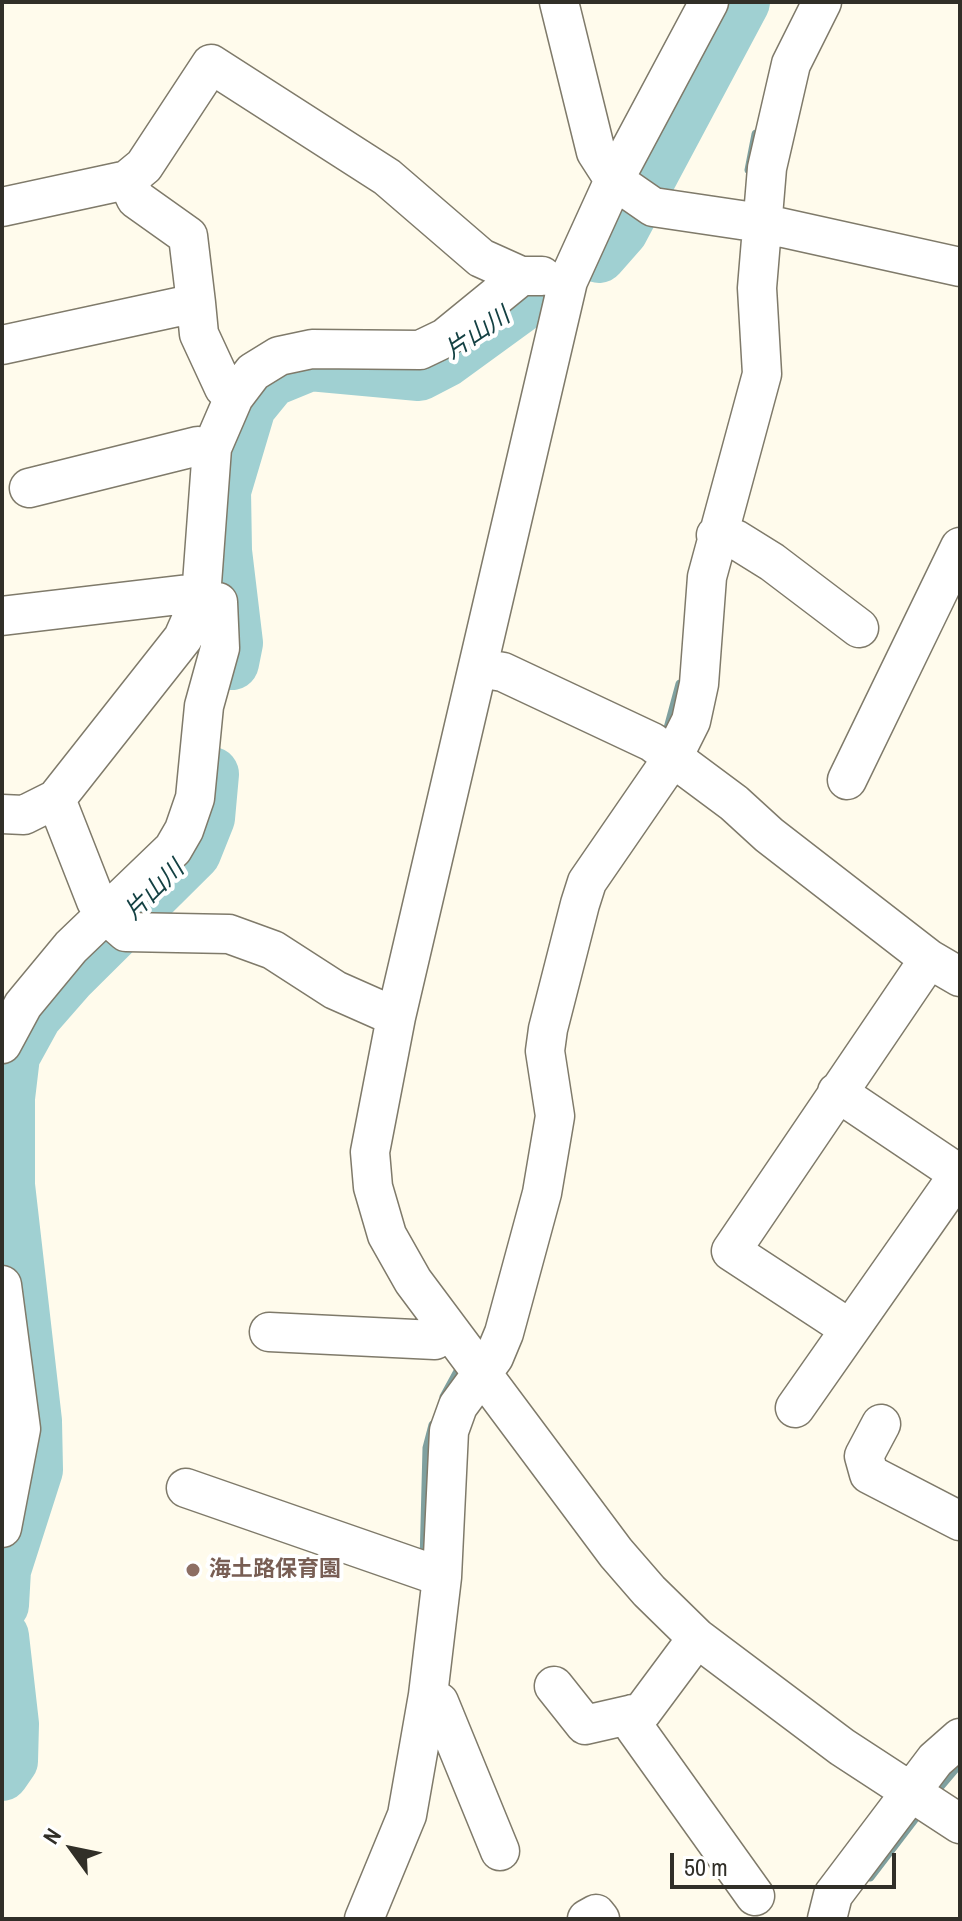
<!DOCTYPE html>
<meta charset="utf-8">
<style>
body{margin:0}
#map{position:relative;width:962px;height:1921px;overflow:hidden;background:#fffbec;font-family:"Archivo Narrow",sans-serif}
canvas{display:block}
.frame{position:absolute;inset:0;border:4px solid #312f28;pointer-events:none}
.north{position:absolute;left:32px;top:1809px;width:80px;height:80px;-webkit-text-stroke:6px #fff;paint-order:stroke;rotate:303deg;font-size:22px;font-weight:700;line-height:32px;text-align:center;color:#312f28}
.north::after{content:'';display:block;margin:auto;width:28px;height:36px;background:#312f28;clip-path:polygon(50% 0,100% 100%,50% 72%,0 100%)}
.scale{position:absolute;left:670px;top:1853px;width:226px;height:36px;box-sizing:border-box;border:4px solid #312f28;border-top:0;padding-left:10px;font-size:24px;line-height:28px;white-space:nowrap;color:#312f28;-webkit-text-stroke:6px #fff;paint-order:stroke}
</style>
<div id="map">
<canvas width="962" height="1921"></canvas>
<div class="frame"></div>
<div class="north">N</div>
<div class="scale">50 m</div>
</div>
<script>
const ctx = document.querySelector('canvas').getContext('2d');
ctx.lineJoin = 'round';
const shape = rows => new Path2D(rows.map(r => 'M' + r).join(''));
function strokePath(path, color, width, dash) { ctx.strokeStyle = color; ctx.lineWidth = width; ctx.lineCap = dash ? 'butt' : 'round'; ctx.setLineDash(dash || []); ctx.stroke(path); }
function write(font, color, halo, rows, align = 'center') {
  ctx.font = font + ' "Archivo Narrow","Noto Sans JP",sans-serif'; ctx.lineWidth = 8; ctx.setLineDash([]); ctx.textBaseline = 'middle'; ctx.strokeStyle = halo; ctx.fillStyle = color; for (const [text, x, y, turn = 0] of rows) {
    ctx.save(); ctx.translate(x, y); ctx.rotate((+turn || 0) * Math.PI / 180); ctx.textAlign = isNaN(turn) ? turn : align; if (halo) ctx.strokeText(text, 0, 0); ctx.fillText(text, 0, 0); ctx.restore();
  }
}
strokePath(shape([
 [749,170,756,134],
 [667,732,680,684],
 [444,1397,462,1364],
 [424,1562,427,1448,433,1425],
 [931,1797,960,1763],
 [870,1877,922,1809]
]), '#7fa09f', 9);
strokePath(shape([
 [599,256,621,231,743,2],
 [232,663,236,643,225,551,224,491,249,407,271,380,310,364,419,374,446,360,523,304],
 [2,1605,4,1570,36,1470,35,1421,8,1185,8,1098,13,1056,35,1016,70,976,194,853,208,818,212,774],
 [2,1636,12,1724,11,1761,2,1774]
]), '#a0d0d2', 54);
const minor = shape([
 [559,2,596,152,614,180,653,207,761,223,960,267],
 [709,2,614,180,568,281,396,1017,370,1152,373,1187,387,1235,413,1281,616,1553,649,1591,697,1638,842,1747,960,1824],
 [127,180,144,166,211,64,387,177,481,258,521,276,542,276],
 [2,207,127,180,136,199,188,236,196,303],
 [2,345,196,303,199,334,224,388,234,397],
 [29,488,198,446,212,448],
 [716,535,735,539,772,562,859,628],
 [2,616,188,594,218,602,220,648,204,706,195,798,184,830,173,849,71,947,23,1005,2,1044],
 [480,668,503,672,652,742,734,803,769,835,929,959,960,977],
 [847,780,960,547],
 [56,799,96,901,104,913,126,932,229,934,273,950,335,990,396,1017],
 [2,814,24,815,56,799,183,638,201,597,212,448,234,397,253,372,279,356,312,349,420,350,445,338,521,276],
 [2,1285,21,1429,2,1528],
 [850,1329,731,1251,929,959],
 [269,1332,435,1340,448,1331],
 [795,1408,959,1174,837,1092],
 [881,1424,864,1456,869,1474,960,1521],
 [186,1488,442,1577],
 [554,1686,585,1725,642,1712,697,1638],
 [428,1695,439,1702,500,1851],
 [632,1714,635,1728,755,1896],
 [364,1919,407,1815,428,1695,442,1577,449,1431,458,1406,494,1357,504,1333,542,1193,555,1116,545,1051,548,1029,580,904,587,882,673,757,691,721,699,684,707,577,762,374,757,288,767,168,791,64,822,2],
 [587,1919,596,1914,600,1919],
 [827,1919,833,1895,935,1760,960,1738]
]);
strokePath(minor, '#7f7a6a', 41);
strokePath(minor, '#fff', 38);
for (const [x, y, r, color] of [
 [193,1570,8,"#8d6e63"]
]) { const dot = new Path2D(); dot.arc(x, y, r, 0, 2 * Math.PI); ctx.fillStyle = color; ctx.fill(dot); strokePath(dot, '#fff', 3); }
write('bold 22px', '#785e54', '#fff', [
 ["海土路保育園",209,1570]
], 'left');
write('italic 24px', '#144143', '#fff', [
 ["片山川",478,334,-34],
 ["片山川",155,891,-45]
]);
</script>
